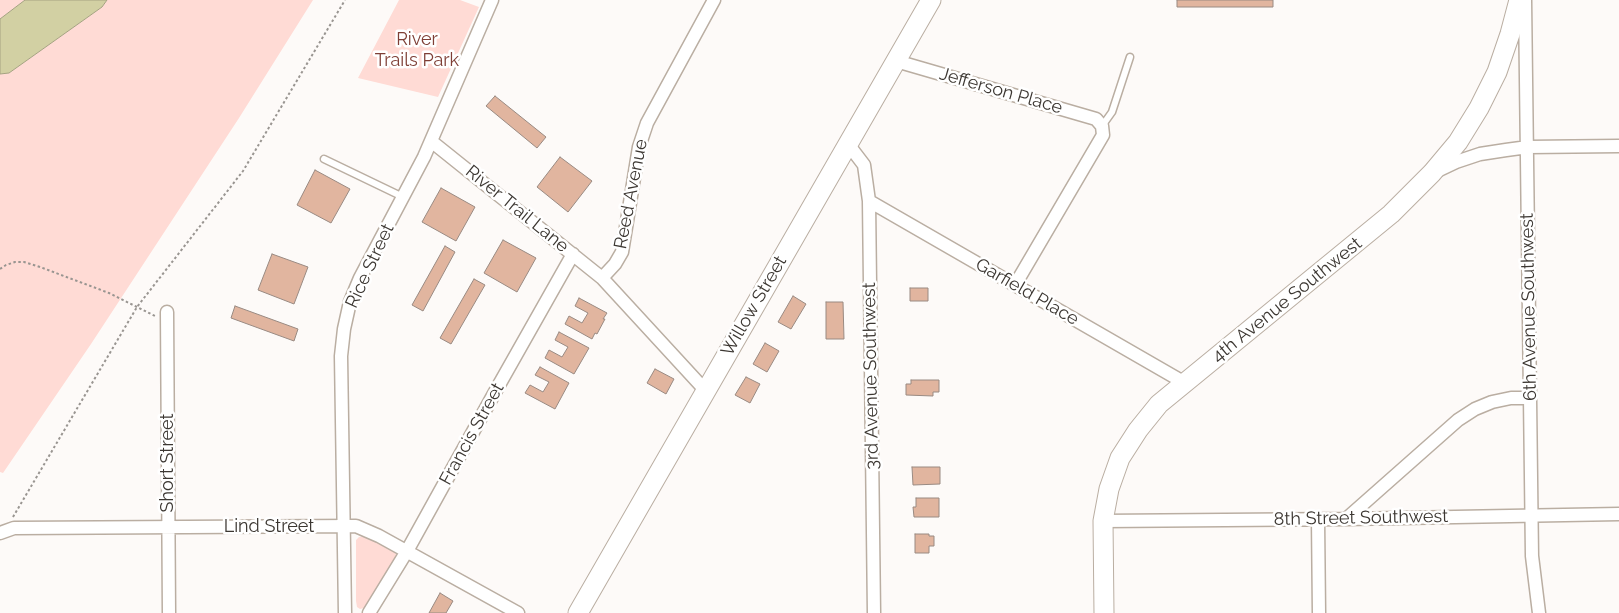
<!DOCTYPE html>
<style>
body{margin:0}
canvas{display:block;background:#fdfaf8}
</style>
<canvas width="1619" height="613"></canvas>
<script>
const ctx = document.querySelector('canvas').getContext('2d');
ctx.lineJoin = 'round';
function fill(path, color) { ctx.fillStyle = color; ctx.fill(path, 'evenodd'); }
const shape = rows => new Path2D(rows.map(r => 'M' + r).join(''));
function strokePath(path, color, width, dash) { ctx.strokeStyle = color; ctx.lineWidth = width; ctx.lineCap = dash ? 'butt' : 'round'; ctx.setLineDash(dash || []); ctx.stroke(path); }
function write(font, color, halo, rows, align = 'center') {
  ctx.font = font + ' Raleway,sans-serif'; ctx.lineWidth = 5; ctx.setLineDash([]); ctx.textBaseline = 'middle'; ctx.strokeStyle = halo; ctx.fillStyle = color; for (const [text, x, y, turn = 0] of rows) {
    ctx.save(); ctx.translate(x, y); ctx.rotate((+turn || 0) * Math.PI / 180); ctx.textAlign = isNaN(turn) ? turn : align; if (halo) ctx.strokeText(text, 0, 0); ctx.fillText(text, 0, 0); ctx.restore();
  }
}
fill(shape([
 [0,0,25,0,0,19],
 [107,0,313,0,239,118,91,344,3,473,0,472,0,74,9,73,102,7],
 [399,0,460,0,479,7,438,97,358,78],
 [364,536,377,541,394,551,396,554,395,560,364,608,360,609,357,607,356,601,356,540,359,537]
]), '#ffdbd5');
const water = shape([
 [25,0,107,0,102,7,9,73,0,74,0,19,25,0]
]);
fill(water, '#d2d0a3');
strokePath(water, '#a5a281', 1);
const building = shape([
 [1177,0,1273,0,1273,7,1177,7,1177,0],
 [495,96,546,137,537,148,486,106,495,96],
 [560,157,592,181,568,212,537,187,560,157],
 [315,170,350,189,331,223,297,205,315,170],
 [441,188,475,207,456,241,422,222,441,188],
 [503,240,536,258,517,292,484,273,503,240],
 [445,246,455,252,423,311,412,305,445,246],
 [272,254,308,267,294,304,258,290,272,254],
 [474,279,485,285,451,344,440,338,474,279],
 [910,288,928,288,928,301,910,301,910,288],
 [793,296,806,304,791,329,778,322,793,296],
 [579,298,607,313,603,319,605,319,597,334,595,333,592,339,565,324,569,316,582,323,588,313,575,306,579,298],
 [826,302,843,302,844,339,826,339,826,302],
 [235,306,298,329,294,341,231,318,235,306],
 [559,332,589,348,574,374,545,358,549,350,562,357,568,347,555,340,559,332],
 [765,343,779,351,767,372,753,364,765,343],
 [540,367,569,383,555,409,525,393,530,385,543,392,549,382,535,375,540,367],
 [655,369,674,379,666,394,647,383,655,369],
 [746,377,760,384,750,403,735,395,746,377],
 [911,380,939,380,939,392,933,392,933,396,906,395,906,384,911,384,911,380],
 [912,467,940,467,940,484,913,485,912,467],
 [916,498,939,498,939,517,914,517,913,507,916,507,916,498],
 [915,534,929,534,929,536,934,536,934,546,929,546,929,553,915,553,915,534],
 [440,593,453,601,446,613,429,613,440,593]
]);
fill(building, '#e1b59f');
strokePath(building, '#998a82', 1);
const lane = shape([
 [1102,126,1112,112,1130,57],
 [324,159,403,197]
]);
const street = shape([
 [1525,0,1532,556,1539,613],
 [896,61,1096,119,1102,126,1103,135,1015,285],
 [431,141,602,278],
 [848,144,864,165,869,201,874,613],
 [1437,171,1456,162,1480,154,1506,150,1528,147,1619,146],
 [869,201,1185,383],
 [167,312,169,613],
 [705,390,602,278,615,264,622,252,639,147,647,123,714,0],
 [1318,519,1319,613],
 [1346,519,1458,420,1475,409,1492,402,1511,398,1530,398],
 [1103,521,1346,519,1619,514],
 [0,533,14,528,356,526,379,536,518,613],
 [345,613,341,356,344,329,350,302,360,278,424,157,492,0],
 [369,613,407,551,495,392,573,254]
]);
const secondary = shape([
 [578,613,931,0],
 [1104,613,1103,521,1109,489,1120,458,1138,430,1159,404,1391,214,1432,173,1458,142,1479,108,1497,72,1510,34,1519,0]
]);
strokePath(lane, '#baaea2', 9);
strokePath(street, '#baaea2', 15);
strokePath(secondary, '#baaea2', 21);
strokePath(shape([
 [0,269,6,265,15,262,24,262,40,267,109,293,155,316],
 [13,517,137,307,243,171,345,0]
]), '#999591', 2, [2.5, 2.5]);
strokePath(lane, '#fff', 6);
strokePath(street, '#fff', 12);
strokePath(secondary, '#fff', 19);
write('18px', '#7e3e35', '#fff', [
 ["River",417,40],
 ["Trails Park",417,61]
]);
write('18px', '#3c3732', '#fff', [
 ["Jefferson Place",1001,91,16],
 ["Reed Avenue",631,194,-79],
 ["River Trail Lane",517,209,39],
 ["Rice Street",370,266,-65],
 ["Garfield Place",1027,292,30],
 ["4th Avenue Southwest",1287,300,-39],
 ["Willow Street",754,306,-60],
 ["6th Avenue Southwest",1529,307,-91],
 ["3rd Avenue Southwest",871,376,-91],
 ["Francis Street",472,434,-61],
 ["Short Street",168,463,-90],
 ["8th Street Southwest",1361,518,-1],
 ["Lind Street",269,527]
]);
</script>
